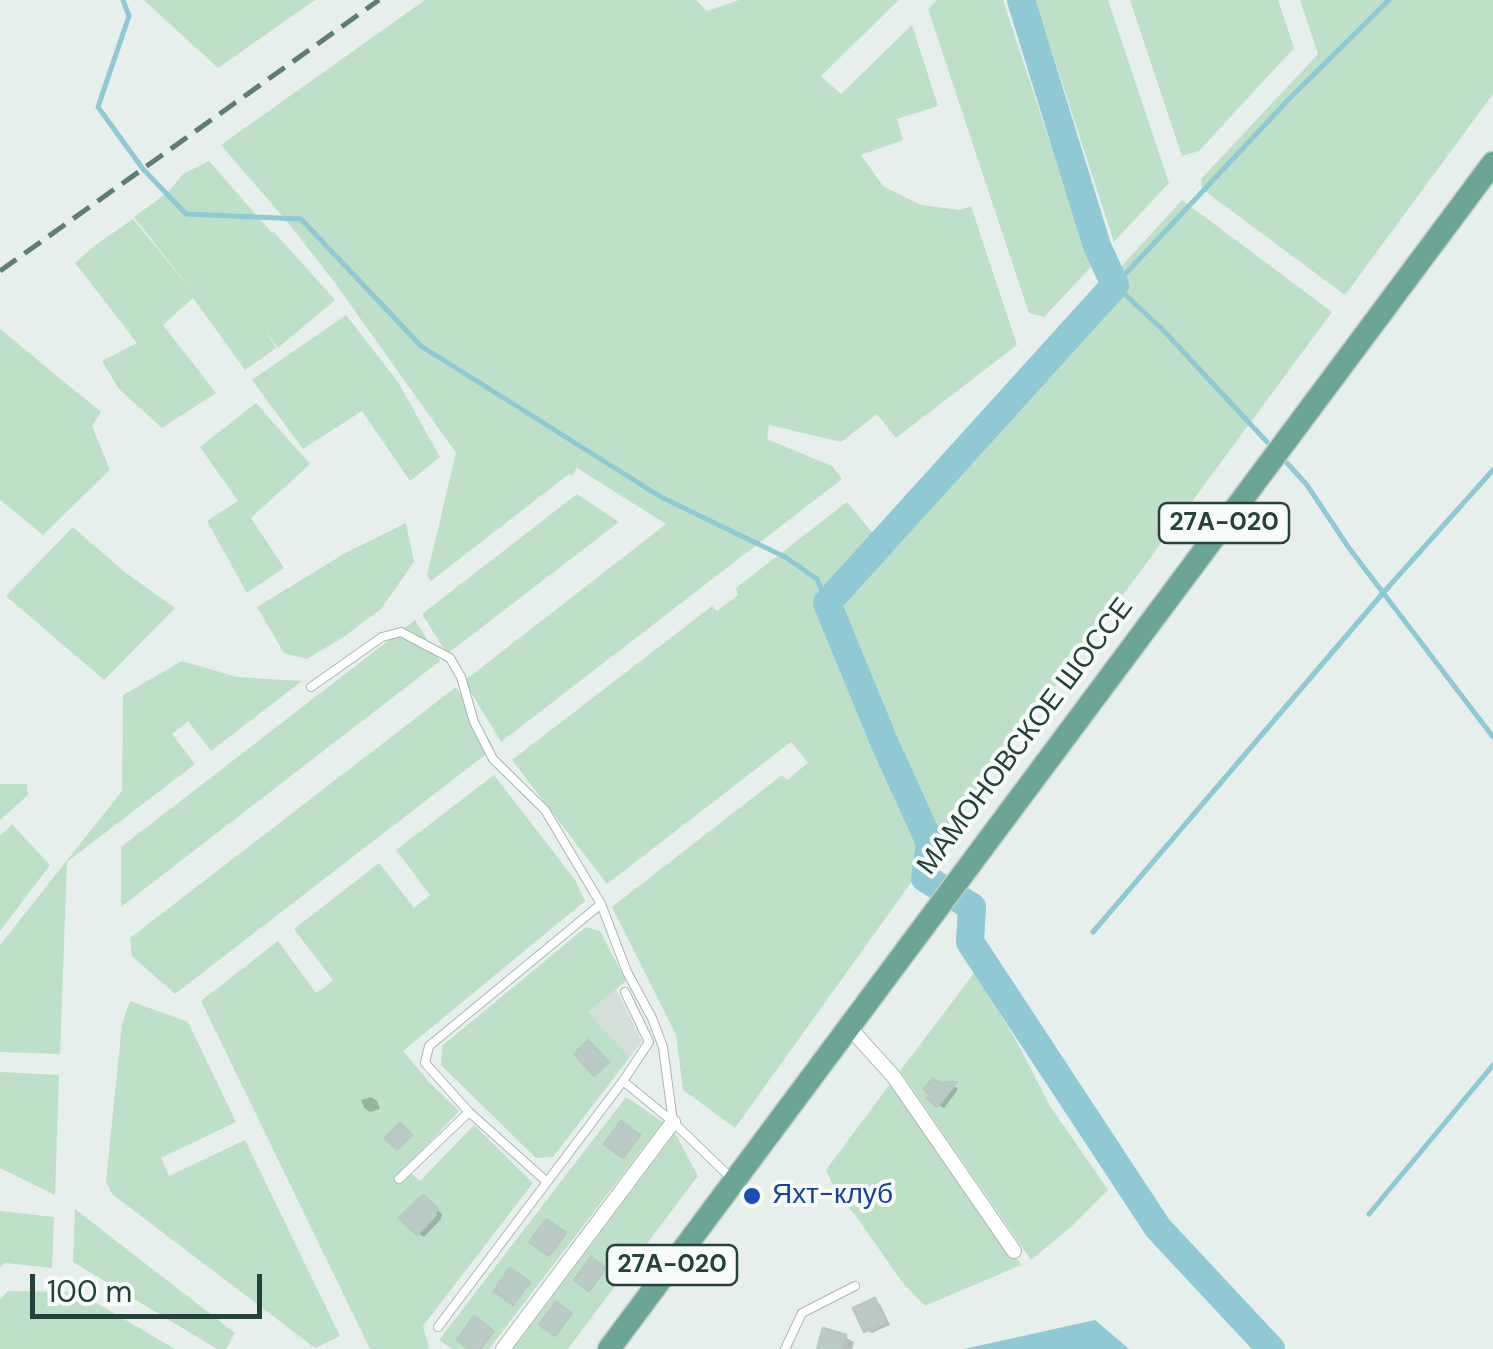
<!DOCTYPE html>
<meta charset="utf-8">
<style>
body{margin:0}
#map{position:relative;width:1493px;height:1349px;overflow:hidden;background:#e6efeb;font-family:"DM Sans",sans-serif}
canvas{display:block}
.scale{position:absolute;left:30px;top:1274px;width:232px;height:45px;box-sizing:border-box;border:5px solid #24423a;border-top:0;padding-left:12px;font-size:30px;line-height:35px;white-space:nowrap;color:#24423a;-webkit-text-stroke:8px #f7fbf9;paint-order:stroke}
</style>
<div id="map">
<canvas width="1493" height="1349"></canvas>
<div class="scale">100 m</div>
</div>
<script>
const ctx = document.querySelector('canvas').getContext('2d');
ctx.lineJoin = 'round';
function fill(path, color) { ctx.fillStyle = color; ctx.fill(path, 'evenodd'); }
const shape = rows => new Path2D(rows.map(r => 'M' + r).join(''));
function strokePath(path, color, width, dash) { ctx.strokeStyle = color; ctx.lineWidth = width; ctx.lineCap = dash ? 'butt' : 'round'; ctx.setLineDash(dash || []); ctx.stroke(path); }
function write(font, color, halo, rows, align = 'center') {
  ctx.font = font + ' "DM Sans",sans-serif'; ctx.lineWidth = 8; ctx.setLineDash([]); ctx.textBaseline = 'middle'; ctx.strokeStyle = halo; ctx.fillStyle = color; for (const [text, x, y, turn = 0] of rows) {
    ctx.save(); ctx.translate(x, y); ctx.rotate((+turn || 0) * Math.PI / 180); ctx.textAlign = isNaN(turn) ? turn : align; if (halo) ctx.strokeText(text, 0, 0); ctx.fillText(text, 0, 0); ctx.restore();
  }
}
fill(shape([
 [616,989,642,1041,630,1057,588,1012]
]), '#d4dfda');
fill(shape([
 [144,0,315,0,218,68],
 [425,0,696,0,707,11,739,0,899,0,821,76,841,94,912,25,938,106,897,119,903,140,861,155,883,186,921,205,960,210,971,206,1017,345,896,438,877,414,841,442,769,425,767,439,832,466,842,479,501,742,464,681,666,524,577,468,572,476,569,474,431,581,427,575,456,453,335,283,289,224,221,145],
 [937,0,1003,0,1091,267,1044,317,1029,313,928,9],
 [1035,0,1108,0,1169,183,1114,242],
 [1130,0,1278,0,1294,48,1199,151,1182,156],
 [1300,0,1493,0,1493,94,1345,295,1202,189,1201,179,1318,54],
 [209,161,272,233,274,232,335,300,278,348,265,330,276,348,245,370,193,298,163,325,216,393,162,428,119,389,102,361,137,343,75,263,97,244,133,219,196,296,134,217,168,192,183,174],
 [1182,200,1332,312,933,852,735,1128,683,1090,676,1035,612,907,782,775,787,780,808,763,791,742,607,884,512,760,712,606,717,611,738,595,736,588,847,502,875,536],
 [346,315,398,382,440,457,410,481,362,411,303,449,252,380],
 [0,329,101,412,92,426,110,470,43,535,0,500],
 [256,403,310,464,251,518,284,568,247,593,207,521,238,501,200,447],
 [577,494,619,522,447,654,422,614],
 [406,523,414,562,381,609,342,638,307,659,284,653,257,607,347,552],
 [73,527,122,570,175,608,104,680,6,596],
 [415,620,440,661,121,907,121,847],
 [182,661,237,677,302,681,211,751,188,721,172,734,195,764,67,862,60,1054,0,1052,0,945,122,791,123,695],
 [456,687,494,748,175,994,132,956,130,938],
 [494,775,575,880,585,901,403,1051,429,1082,459,1111,405,1168,420,1181,474,1125,533,1183,423,1326,429,1347,428,1349,370,1349,201,1001,278,941,316,993,325,987,333,980,294,929,379,863,414,908,430,895,396,850],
 [0,784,27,784,28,795,0,820],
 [12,824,50,865,0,931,0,836],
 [586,927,600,931,626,981,588,1012,630,1057,553,1157,536,1158,441,1065,442,1046],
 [975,972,1016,1040,1050,1106,1108,1190,1073,1225,1031,1260,900,1071],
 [130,1001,188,1022,236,1122,161,1158,169,1176,245,1140,340,1336,315,1348,112,1194,106,1182,122,1024],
 [0,1072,59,1075,55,1195,0,1168],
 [893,1080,1021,1265,925,1306,902,1282,856,1216,838,1196,826,1170],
 [626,1097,663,1122,550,1269,489,1349,452,1349,439,1340],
 [675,1133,698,1176,633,1262,568,1349,513,1349],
 [75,1209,235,1333,226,1349,217,1349,73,1262],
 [0,1211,54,1217,52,1268,5,1263,0,1268],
 [8,1291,78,1292,175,1349,0,1349,0,1300]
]), '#bfe0c8');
fill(shape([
 [1095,1320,1129,1349,964,1349]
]), '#8ec9d4');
fill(shape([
 [941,1085,951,1085,957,1088,957,1091,944,1108,938,1105],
 [371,1097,377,1101,380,1109,370,1112,364,1108,361,1100],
 [429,1202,442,1214,441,1219,424,1237,418,1233],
 [874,1301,880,1304,890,1325,872,1333,866,1330],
 [845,1337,854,1342,852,1349,820,1349]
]), '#0003');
strokePath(shape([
 [123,0,129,16,98,107,143,169,186,214,301,219,421,346,661,497,785,557,817,579,827,603],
 [1267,442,1164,331,1115,285,1289,99,1389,0],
 [1287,463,1307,485,1349,548,1493,737],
 [1093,932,1383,593,1493,470],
 [1369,1214,1493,1065]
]), '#8ec9d4', 5);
strokePath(shape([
 [1021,0,1097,246,1115,285,827,603,885,744,930,843,925,878,972,907,970,942,1158,1228,1271,1349]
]), '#8ec9d4', 28);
const building = shape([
 [588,1040,609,1062,594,1076,574,1054,588,1040],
 [933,1078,939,1083,957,1082,937,1107,927,1098,930,1095,924,1089,933,1078],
 [621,1121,640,1135,623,1158,604,1144,621,1121],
 [400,1123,412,1135,397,1150,385,1138,400,1123],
 [423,1195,438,1209,435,1212,436,1215,417,1235,399,1218,423,1195],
 [546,1219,566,1233,549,1256,529,1242,546,1219],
 [591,1257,606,1268,589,1291,574,1280,591,1257],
 [510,1268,530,1282,513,1305,494,1291,510,1268],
 [875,1298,885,1322,864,1332,853,1308,875,1298],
 [556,1302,572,1313,555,1336,539,1325,556,1302],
 [474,1316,494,1331,480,1349,470,1349,457,1340,474,1316],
 [823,1328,846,1335,841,1349,817,1349,823,1328]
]);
fill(building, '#bbcac4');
strokePath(building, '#b8c9c2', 2.5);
const service = shape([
 [311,687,382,637,401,632,450,658,461,677,474,722,493,759,545,810,601,904,627,972,652,1018,663,1047,673,1122],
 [623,1081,673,1122,731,1178],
 [399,1179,469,1112],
 [547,1182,469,1112,425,1063,429,1046,601,904],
 [438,1327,623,1081,649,1042,625,992],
 [785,1349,802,1313,855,1286]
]);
const minor = shape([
 [849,1027,894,1077,1014,1251],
 [503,1349,673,1122]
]);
const primary = shape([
 [609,1349,1493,163]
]);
strokePath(service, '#a8b8b2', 10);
strokePath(minor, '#a8b8b2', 16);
strokePath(primary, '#c2cac8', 25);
strokePath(service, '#fff', 8);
strokePath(minor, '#fff', 14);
strokePath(primary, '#6aa596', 22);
strokePath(shape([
 [0,271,379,0]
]), '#5f7d75', 5, [20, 10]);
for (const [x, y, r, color] of [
 [752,1196,10,"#1a4fb4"]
]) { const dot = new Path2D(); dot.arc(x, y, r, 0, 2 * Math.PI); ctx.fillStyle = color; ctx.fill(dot); strokePath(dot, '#f7fbf9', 4); }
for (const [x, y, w] of [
 [1224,523,130],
 [672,1265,130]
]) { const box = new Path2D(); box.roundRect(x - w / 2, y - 20, w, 40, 8); ctx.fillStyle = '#f7fbf9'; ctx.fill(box); strokePath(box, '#24423a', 2.5); }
write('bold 25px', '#24423a', null, [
 ["27А-020",1224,523],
 ["27А-020",672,1265]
]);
write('28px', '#24423a', '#f7fbf9', [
 ["МАМОНОВСКОЕ ШОССЕ",1026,737,-53]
]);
write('28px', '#164399', '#f7fbf9', [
 ["Яхт-клуб",772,1196]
], 'left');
</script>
